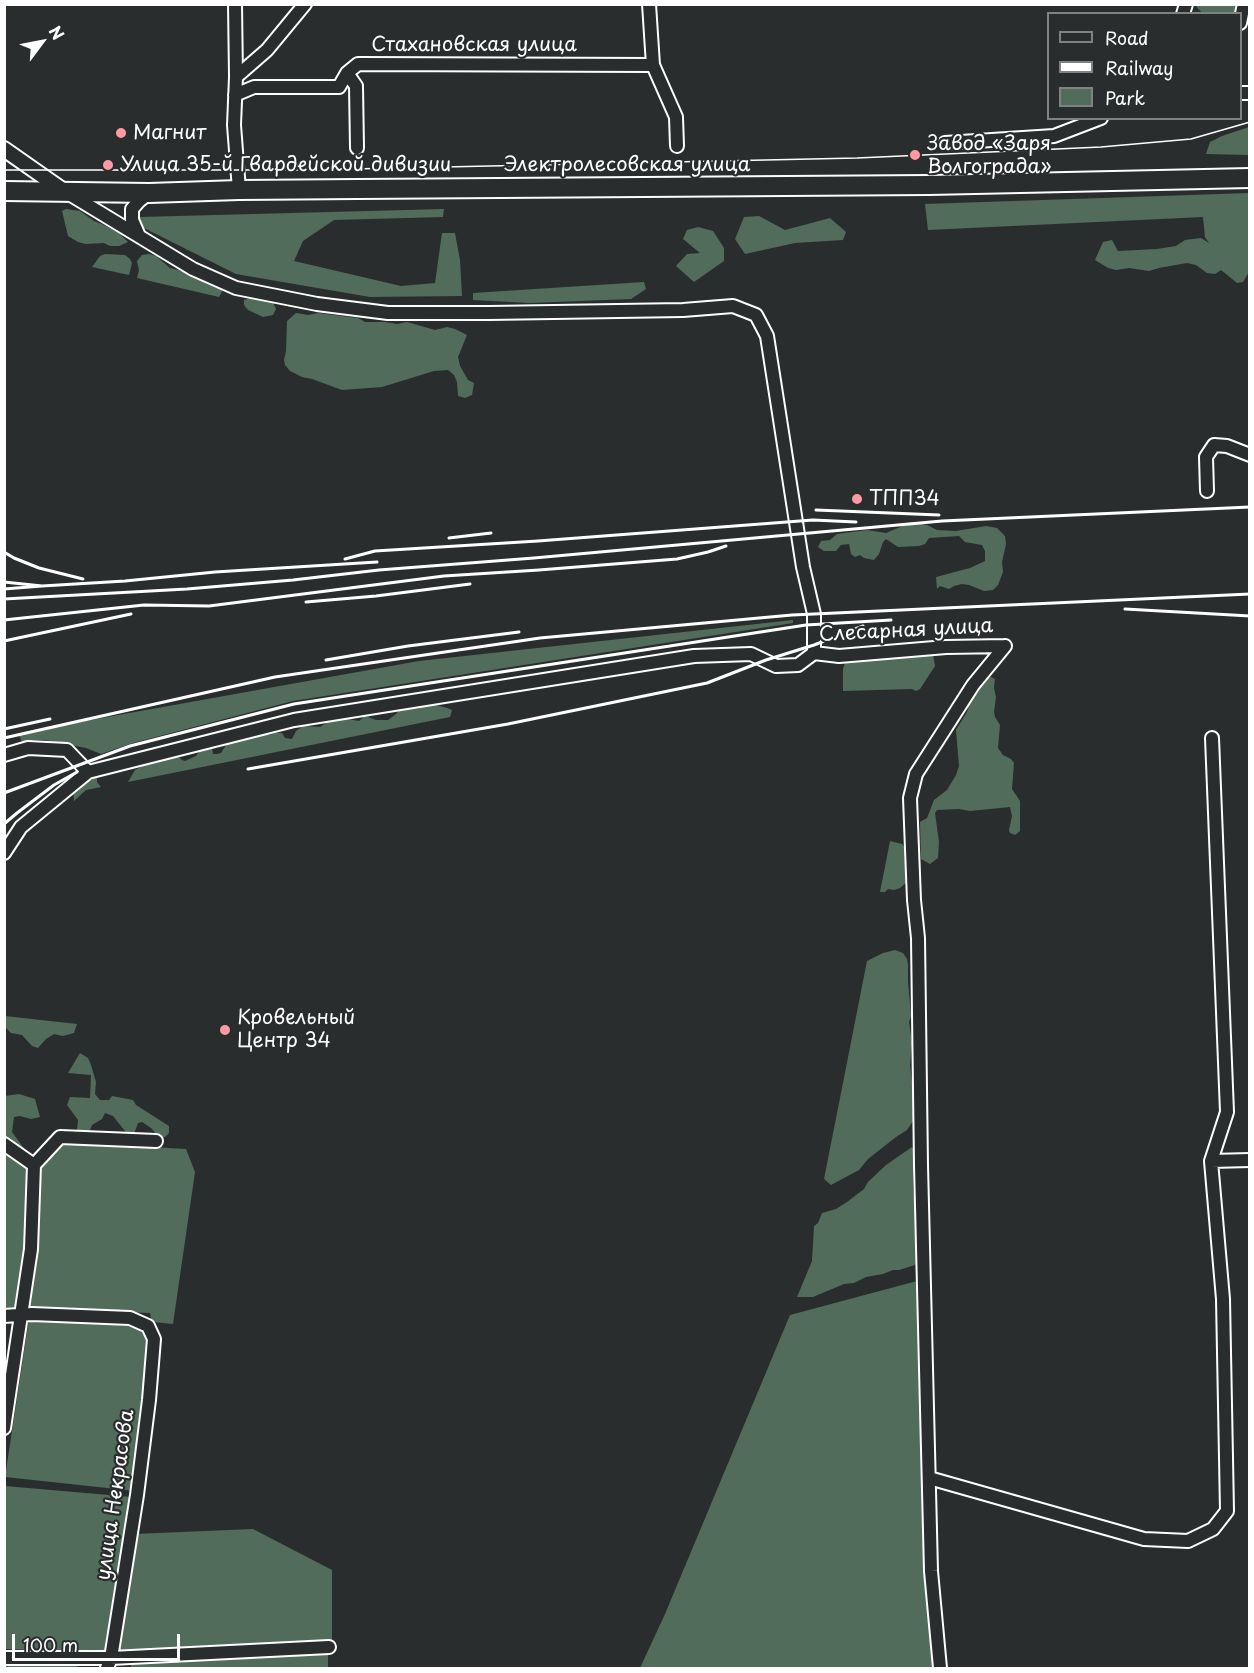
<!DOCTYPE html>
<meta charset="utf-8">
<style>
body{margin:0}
#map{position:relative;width:1254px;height:1673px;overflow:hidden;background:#2a2d2e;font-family:"Playpen Sans",sans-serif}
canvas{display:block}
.frame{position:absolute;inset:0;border:6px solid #fff;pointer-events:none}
.legend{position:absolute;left:1047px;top:12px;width:195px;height:108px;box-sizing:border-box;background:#2a2d2e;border:2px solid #7f8182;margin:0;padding:8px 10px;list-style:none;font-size:18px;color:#fff}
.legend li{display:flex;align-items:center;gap:12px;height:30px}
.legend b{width:30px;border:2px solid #7f8182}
.north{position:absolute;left:12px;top:12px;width:60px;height:60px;-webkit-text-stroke:4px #2a2d2e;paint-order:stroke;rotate:58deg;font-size:16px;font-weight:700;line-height:24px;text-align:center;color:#fff}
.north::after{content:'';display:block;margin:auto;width:21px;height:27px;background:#fff;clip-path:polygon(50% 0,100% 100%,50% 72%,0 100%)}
.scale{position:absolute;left:12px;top:1634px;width:168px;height:27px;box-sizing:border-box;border:3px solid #fff;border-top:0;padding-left:8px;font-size:18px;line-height:21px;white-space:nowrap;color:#fff;-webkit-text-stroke:4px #2a2d2e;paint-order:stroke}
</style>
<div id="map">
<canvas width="1254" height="1673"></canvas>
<div class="frame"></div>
<ul class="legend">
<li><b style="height:8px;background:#2a2d2e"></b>Road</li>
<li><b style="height:8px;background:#fff"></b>Railway</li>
<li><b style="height:16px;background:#516c5b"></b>Park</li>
</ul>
<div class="north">N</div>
<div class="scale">100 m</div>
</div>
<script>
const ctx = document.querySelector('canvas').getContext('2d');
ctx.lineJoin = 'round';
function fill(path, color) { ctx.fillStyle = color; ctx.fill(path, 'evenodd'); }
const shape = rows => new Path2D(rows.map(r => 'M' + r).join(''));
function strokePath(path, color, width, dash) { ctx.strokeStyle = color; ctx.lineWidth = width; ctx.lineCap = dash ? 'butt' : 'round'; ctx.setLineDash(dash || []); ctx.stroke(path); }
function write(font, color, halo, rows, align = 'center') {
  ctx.font = font + ' "Playpen Sans",sans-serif'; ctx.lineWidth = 4.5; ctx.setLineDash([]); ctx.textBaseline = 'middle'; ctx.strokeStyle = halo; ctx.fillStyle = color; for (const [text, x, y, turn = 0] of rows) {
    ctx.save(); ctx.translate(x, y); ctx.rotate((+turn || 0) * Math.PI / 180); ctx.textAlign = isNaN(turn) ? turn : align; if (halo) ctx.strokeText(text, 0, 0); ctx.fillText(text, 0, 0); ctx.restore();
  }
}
fill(shape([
 [1195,5,1195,4,1237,5,1234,14,1202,13],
 [1249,127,1249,155,1206,154,1210,142,1222,136],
 [1249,193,1249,272,1243,282,1237,283,1221,270,1215,274,1207,273,1196,265,1187,263,1159,268,1149,271,1129,268,1116,270,1108,268,1095,260,1103,242,1112,240,1118,251,1157,249,1176,246,1185,240,1201,238,1209,243,1205,237,1203,217,928,230,925,204],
 [66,209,80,211,94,221,102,224,119,233,128,242,119,246,110,246,104,243,86,244,78,242,68,236,62,211],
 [444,209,443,217,334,220,303,241,294,261,401,286,435,283,442,233,455,233,460,260,462,296,370,297,236,274,138,225,139,217],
 [759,216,785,230,830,218,846,232,843,240,795,243,745,254,735,239,744,217],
 [698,227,713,231,724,248,724,261,694,282,676,266,687,254,700,253,683,239,687,230],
 [105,254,125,255,130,259,132,263,129,275,92,267,100,256],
 [149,254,156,256,170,268,193,274,210,285,224,288,219,297,137,278,139,270,137,261,142,255],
 [644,282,646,289,631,299,530,303,473,300,473,293],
 [253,297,272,300,276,309,273,315,263,317,248,310,244,305,244,300],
 [296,313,308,315,318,313,358,318,365,322,385,322,397,324,407,322,435,330,447,327,455,329,467,335,458,357,460,366,468,380,474,383,472,395,465,398,458,396,457,382,454,375,448,370,434,371,382,387,355,389,342,390,312,379,302,377,290,371,285,365,284,360,286,351,287,321],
 [912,522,927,525,937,530,956,531,986,526,997,528,1005,536,1006,544,1002,562,1003,572,998,585,993,590,984,591,969,585,962,584,954,586,949,589,940,586,937,589,936,577,970,568,985,561,985,551,982,545,965,542,959,536,929,538,925,544,919,546,898,547,886,539,883,542,879,554,874,560,864,558,860,555,855,557,851,554,849,544,841,545,836,551,824,551,818,547,821,541,830,540,837,534,867,530,886,533],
 [793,620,793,623,293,701,133,743,101,754,86,748,45,740,33,740,23,744,18,733,419,661],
 [929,653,933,654,935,666,920,689,916,691,912,689,843,691,843,669,845,663,851,660],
 [986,675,995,679,994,688,996,697,994,712,995,717,1000,725,998,748,1003,755,1011,759,1014,763,1012,789,1020,801,1020,831,1015,835,1010,833,1009,830,1012,816,1010,807,970,811,959,809,937,810,935,813,939,842,938,858,930,864,921,859,920,822,927,818,934,800,947,790,956,775,959,766,956,730,967,712,970,702],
 [429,703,447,708,452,710,450,717,128,782,135,770,150,762,176,755,182,760,185,761,196,756,201,749,209,747,212,749,213,754,217,754,221,753,228,742,238,738,244,739,264,733,270,735,275,733,282,733,285,738,292,739,296,731,303,726,320,727,329,721,348,719,359,721,365,716,376,720,388,720,396,714,400,709,409,705,418,709,421,706],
 [90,775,97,777,97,782,101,787,86,790,74,801,73,790],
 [890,841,902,844,908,851,907,882,900,888,894,890,888,889,885,892,880,892],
 [895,950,903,953,907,959,908,965,908,982,911,1016,909,1022,912,1043,910,1065,913,1091,913,1121,907,1130,896,1137,868,1159,859,1170,831,1185,824,1179,867,961,883,953],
 [5,1016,77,1024,74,1033,63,1036,54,1034,46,1039,38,1048,32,1046,22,1035,11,1033,5,1027],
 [80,1053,88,1058,91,1065,96,1082,95,1094,100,1100,109,1100,112,1096,133,1100,136,1105,169,1126,169,1133,165,1137,160,1138,151,1128,142,1122,138,1123,134,1134,129,1136,113,1116,105,1113,102,1119,92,1125,90,1130,82,1132,77,1130,78,1120,67,1105,70,1097,90,1098,91,1075,68,1073],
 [19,1094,35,1099,40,1117,31,1119,20,1116,14,1117,12,1132,31,1158,29,1241,16,1310,5,1311,5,1096],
 [63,1142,186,1149,195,1172,173,1324,152,1322,150,1313,28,1308,38,1242,39,1166],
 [912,1147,915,1151,913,1187,919,1257,915,1265,899,1270,893,1270,883,1274,866,1277,854,1283,844,1284,813,1297,797,1297,812,1261,814,1226,818,1223,822,1213,836,1209,847,1202,864,1189,868,1182,886,1165],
 [917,1281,926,1562,935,1668,640,1668,665,1614,790,1315],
 [29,1319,127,1323,144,1330,150,1345,135,1491,5,1477],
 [5,1486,132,1497,108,1653,5,1649],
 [253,1529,332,1570,332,1641,119,1651,134,1534],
 [328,1650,328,1668,131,1668,131,1663],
 [72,1662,79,1668,5,1668,4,1665,47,1666]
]), '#516c5b');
const minor = shape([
 [235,4,236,77,234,125,239,190],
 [649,4,653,65,676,117,677,146],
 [1183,14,1186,4],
 [1240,23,1244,4],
 [347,73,356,86,357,148],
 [236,77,267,50,305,4],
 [1240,93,1250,93],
 [235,95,254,87,339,87,347,73,358,64,653,65],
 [945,143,1054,136,1101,118],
 [66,192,193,269,236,288,317,304,388,313,489,313,683,310,733,306,756,315,767,336,803,567,814,614,814,653],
 [139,236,132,220,132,209,139,201,149,193],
 [1207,491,1206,457,1214,445,1227,446,1250,455],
 [4,755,28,748,67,750,88,772],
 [4,853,21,827,88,772,294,720,694,656,751,654,776,666,798,665,814,653,839,656,946,647,1005,646],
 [4,1144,34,1165,31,1249,4,1428],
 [1211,1161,1250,1160],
 [34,1165,60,1137,156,1141],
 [4,1316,32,1314,130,1318,148,1326,154,1339,149,1400,137,1495,111,1658,107,1668],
 [929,1478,1144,1539,1188,1541,1213,1529,1227,1511,1223,1299,1211,1161,1227,1112,1212,738],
 [4,1658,111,1658,329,1647],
 [940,1668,931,1571,921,1165,918,938,914,900,910,798,916,774,973,685,1005,646]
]);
const tertiary = shape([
 [4,149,64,191]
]);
const primary = shape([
 [4,191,149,193,239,190,357,189,929,185,1250,178]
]);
strokePath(minor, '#fff', 16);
strokePath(tertiary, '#fff', 18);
strokePath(primary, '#fff', 22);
strokePath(minor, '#2a2d2e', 12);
strokePath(tertiary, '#2a2d2e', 14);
strokePath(primary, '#2a2d2e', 18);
strokePath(shape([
 [4,170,306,170,857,158,1101,147,1191,139,1250,122]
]), '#fff', 1.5);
strokePath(shape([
 [816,510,939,515],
 [449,538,491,533],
 [4,552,14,558,39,568,83,579],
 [345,559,375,551,538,541,813,520,856,522],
 [4,582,42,586,4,589],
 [42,586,125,581,215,572,377,562],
 [4,599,187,589,293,580,379,570,534,558,942,521,1250,507],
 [306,602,376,596,470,584],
 [1125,609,1250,616],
 [4,620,144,605,209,606,444,576,539,570,677,559,708,552,726,546],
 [4,641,131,614],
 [326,660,408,646,519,632],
 [4,729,50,719],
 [4,738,275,677,540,638,792,615,1250,594],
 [248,769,508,724,707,683,766,660,814,645,863,626],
 [4,793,130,746,294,704,806,625,891,620],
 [4,824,17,813,54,785,77,772]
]), '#fff', 3);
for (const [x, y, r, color] of [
 [121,133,6,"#ff9aa2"],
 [915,155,6,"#ff9aa2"],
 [108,165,6,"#ff9aa2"],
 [857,499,6,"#ff9aa2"],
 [225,1030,6,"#ff9aa2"]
]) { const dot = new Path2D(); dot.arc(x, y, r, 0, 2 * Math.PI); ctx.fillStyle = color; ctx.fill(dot); strokePath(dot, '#2a2d2e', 2); }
write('20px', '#fff', '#2a2d2e', [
 ["Стахановская улица",474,45],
 ["Электролесовская улица",627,165],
 ["Слесарная улица",906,631,-3],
 ["улица Некрасова",116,1495,-82]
]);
write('20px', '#fff', '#2a2d2e', [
 ["Магнит",133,133],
 ["Завод «Заря",927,144],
 ["Волгограда»",927,167],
 ["Улица 35-й Гвардейской дивизии",120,165],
 ["ТПП34",869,499],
 ["Кровельный",237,1018],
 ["Центр 34",237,1041]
], 'left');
</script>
